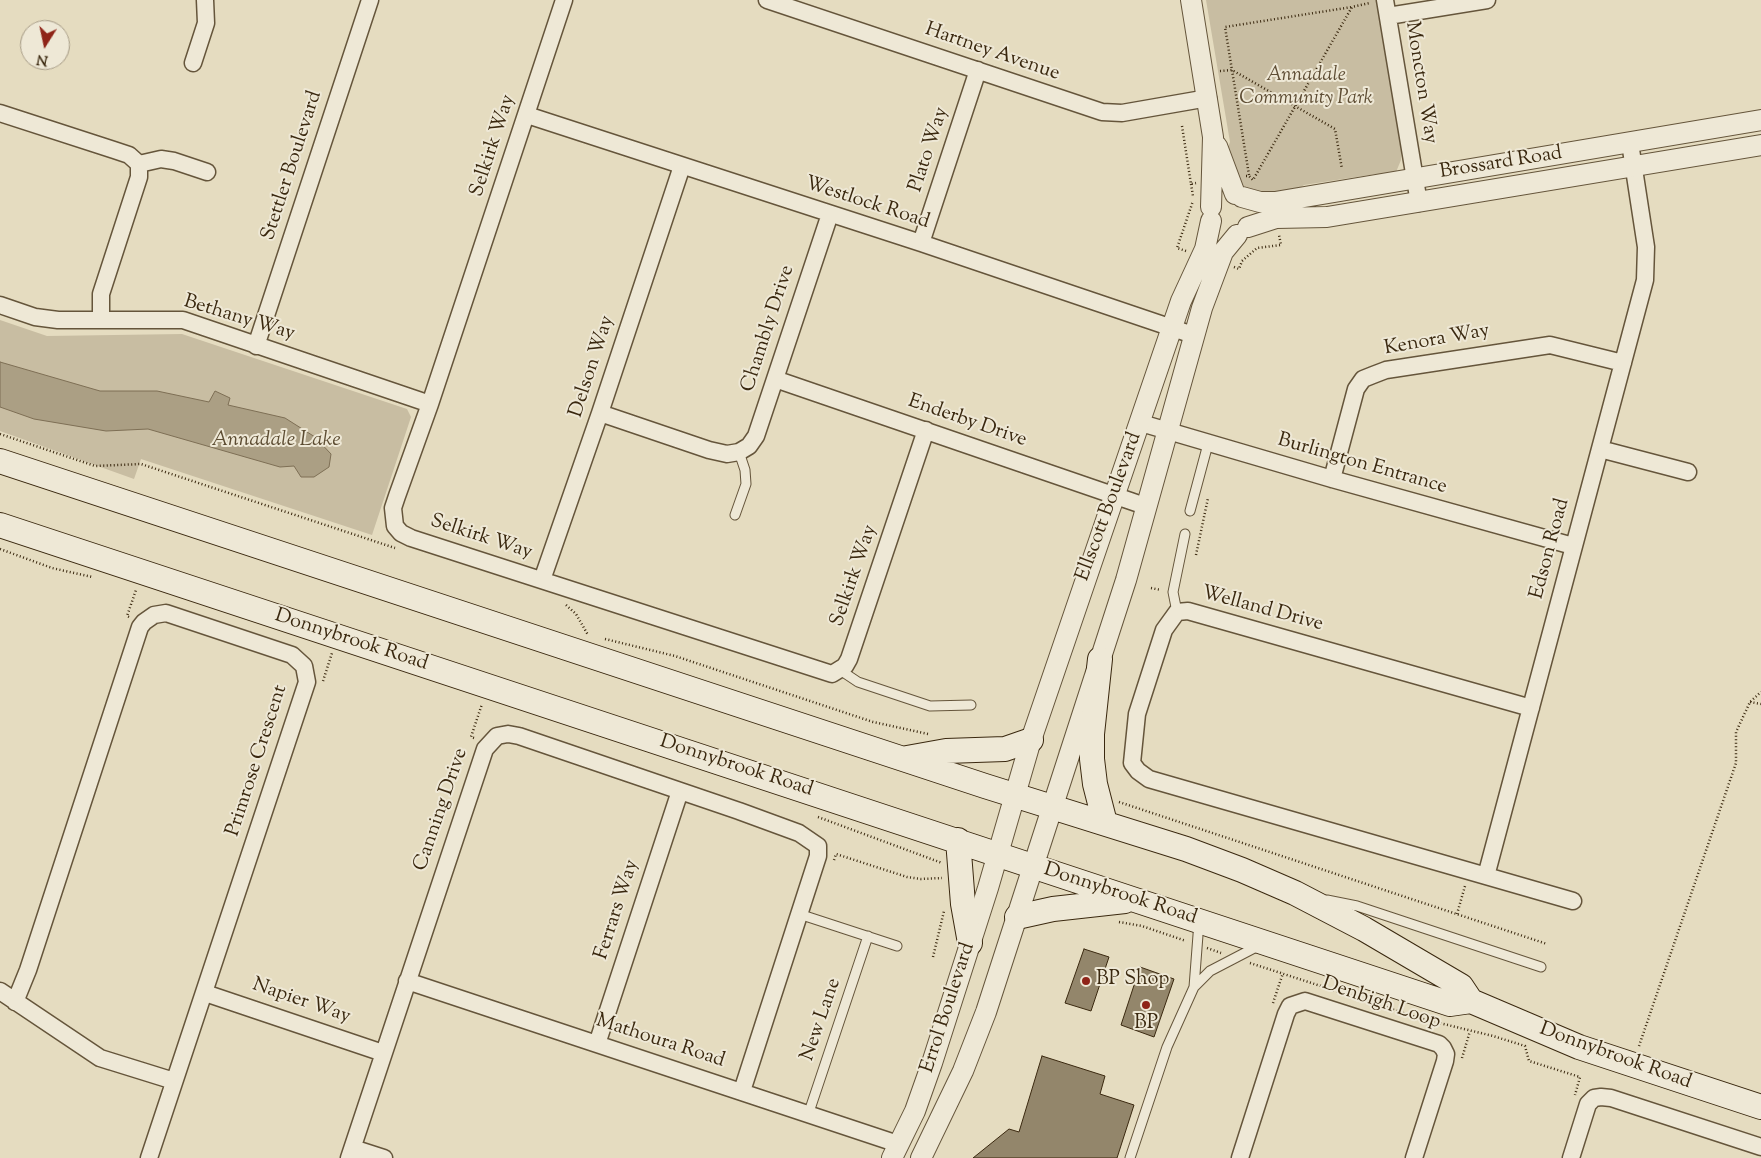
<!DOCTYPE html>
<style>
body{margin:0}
#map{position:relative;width:1761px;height:1158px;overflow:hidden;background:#e5dcc0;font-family:"Sorts Mill Goudy",serif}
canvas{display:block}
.north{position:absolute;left:20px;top:20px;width:50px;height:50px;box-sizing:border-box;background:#eee8d6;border:1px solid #a69b86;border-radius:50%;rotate:190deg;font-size:14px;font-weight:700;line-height:20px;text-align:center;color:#3a280f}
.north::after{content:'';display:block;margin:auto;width:18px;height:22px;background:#8f2418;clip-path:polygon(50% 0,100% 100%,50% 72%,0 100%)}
</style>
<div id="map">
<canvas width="1761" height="1158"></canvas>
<div class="north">N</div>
</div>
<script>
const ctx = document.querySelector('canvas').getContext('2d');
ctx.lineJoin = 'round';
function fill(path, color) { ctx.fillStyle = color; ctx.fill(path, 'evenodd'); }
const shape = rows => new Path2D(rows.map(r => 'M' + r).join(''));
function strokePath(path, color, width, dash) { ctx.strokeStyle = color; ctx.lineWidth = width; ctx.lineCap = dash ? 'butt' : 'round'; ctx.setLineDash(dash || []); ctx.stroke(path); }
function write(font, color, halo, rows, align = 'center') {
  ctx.font = font + ' "Sorts Mill Goudy",serif'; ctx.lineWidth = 4; ctx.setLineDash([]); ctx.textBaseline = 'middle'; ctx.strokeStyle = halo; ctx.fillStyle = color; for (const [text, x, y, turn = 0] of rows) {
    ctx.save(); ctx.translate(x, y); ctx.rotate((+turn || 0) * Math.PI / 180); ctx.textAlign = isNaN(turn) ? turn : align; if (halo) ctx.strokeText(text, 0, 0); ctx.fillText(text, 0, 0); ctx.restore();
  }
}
fill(shape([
 [1206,0,1377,0,1401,151,1401,160,1396,172,1383,177,1376,174,1304,185,1296,191,1268,194,1250,191,1240,184,1226,152,1230,142],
 [0,320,47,336,182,334,407,409,411,417,372,535,141,459,134,479,0,431]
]), '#c8bda2');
const water = shape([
 [0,362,100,391,157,391,209,402,215,391,230,398,228,405,285,418,315,437,331,454,329,467,314,477,301,477,294,466,280,467,148,429,106,431,34,419,0,407,0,362]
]);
fill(water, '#ab9f84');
strokePath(water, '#7e6f55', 1);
const building = shape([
 [1084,949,1109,957,1091,1011,1065,1003,1084,949],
 [1140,967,1174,979,1154,1037,1121,1025,1140,967],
 [1042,1056,1105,1076,1100,1094,1134,1105,1117,1158,973,1158,1009,1129,1019,1132,1042,1056]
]);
fill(building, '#93866b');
strokePath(building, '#3a280f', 1);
const service = shape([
 [1190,511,1208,444],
 [735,515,746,484,745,470,739,452],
 [1177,612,1173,592,1185,534],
 [840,670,858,682,930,706,971,705],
 [1327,900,1357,906,1541,967],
 [799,914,897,946],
 [1194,987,1199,922],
 [808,1115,868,936],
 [1130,1158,1167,1047,1194,987,1210,971,1258,946]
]);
const minor = shape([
 [564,0,430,404,397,496,393,508,395,526,401,533,411,538,832,674,845,666,849,659,926,430],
 [767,0,1102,112,1122,113,1208,98],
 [1385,0,1419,203],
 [1388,16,1487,0],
 [193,63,206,23,205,0],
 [0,113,114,150,129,155,139,164,161,159,174,161,207,172],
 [527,115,921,243,1193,335],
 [921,243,978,70],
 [0,305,35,317,58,320,183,320,430,404],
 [101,320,101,294,139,177,139,164],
 [256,346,370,0],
 [775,379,1145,506],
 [600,413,709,450,727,454,739,452,749,446,756,436,830,214],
 [1141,423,1332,479,1573,546],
 [1600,449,1688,472],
 [1332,479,1356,389,1363,379,1373,375,1386,370,1550,345,1623,363],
 [542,580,600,413,682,166],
 [1531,708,1188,611,1177,612,1164,630,1137,714,1132,763,1138,771,1149,779,1573,901],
 [1486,876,1645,280,1646,247,1630,143],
 [407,981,898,1144],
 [0,991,100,1058,174,1081],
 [205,993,383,1053],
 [15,1002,28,970,140,627,144,622,154,615,166,613,292,655,304,666,307,682,149,1158],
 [597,1044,680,791],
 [353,1148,384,1158],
 [349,1158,485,749,497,736,508,734,519,736,739,811,799,833,818,846,818,856,742,1091],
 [1240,1158,1286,1014,1290,1006,1305,1001,1439,1044,1443,1048,1446,1054,1445,1061,1414,1158],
 [1571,1158,1588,1104,1594,1098,1601,1097,1611,1098,1761,1147]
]);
const tertiary = shape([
 [1191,0,1213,137,1211,207],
 [1217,146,1235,194],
 [1242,197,1260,202,1275,202,1761,120],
 [1248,227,1276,218,1327,217,1761,145],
 [892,1158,915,1111,932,1063,988,888,1031,740,1181,301,1205,249,1211,221],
 [921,1158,963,1071,986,1012,1126,580,1202,308,1223,252,1237,235]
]);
const secondary = shape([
 [0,461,985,786,1186,849,1242,870,1295,893,1364,929,1461,986,1471,1001,1579,1047,1761,1107],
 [0,525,1450,1004,1471,1001],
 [1100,659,1092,734,1092,759,1095,784,1105,823],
 [907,758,946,751,1005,749,1031,740],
 [958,840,963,904,970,943],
 [1017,917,1053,909,1125,901]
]);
strokePath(service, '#65553b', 11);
strokePath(minor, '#65553b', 19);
strokePath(tertiary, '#65553b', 22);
strokePath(secondary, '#3a280f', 26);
strokePath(shape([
 [1220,71,1232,70,1335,129,1342,169],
 [1182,126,1191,184,1196,183],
 [1249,175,1225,27,1352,7],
 [1246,176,1249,176,1253,180,1352,7,1370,3],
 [1191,184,1193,196],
 [1186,251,1177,248,1193,201],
 [1234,267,1239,269,1242,261,1257,248,1281,245,1279,235],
 [0,434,95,466,141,464,395,548],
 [0,549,52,568,92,577],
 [1196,555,1208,498],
 [1151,588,1161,590],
 [566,605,576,614,588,635],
 [129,617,127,616,136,590],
 [605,639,675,656,873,722,928,734],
 [323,681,332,653],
 [1750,702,1761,704],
 [474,738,471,737,482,704],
 [1119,802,1547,944],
 [818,817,942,863],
 [834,860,836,854,907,877,921,879,942,878],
 [1457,914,1465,886],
 [1119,922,1142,926,1186,941],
 [1207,948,1221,953],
 [933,957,944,911],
 [1250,963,1419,1018,1493,1036,1525,1046,1529,1061,1580,1077,1575,1095],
 [1273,1003,1283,973],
 [1639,1046,1736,763,1736,732,1750,702,1761,692],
 [1462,1058,1470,1031]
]), '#3a280f', 2.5, [1, 2.5]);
strokePath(service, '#eee8d6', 9);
strokePath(minor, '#eee8d6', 16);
strokePath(tertiary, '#eee8d6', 20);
strokePath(secondary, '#eee8d6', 24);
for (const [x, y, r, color] of [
 [1086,981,5,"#8f2418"],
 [1146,1005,5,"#8f2418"]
]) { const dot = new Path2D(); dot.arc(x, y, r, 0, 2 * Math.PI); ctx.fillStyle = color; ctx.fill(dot); strokePath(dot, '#eee8d6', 2); }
write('20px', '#3a280f', '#eee8d6', [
 ["Hartney Avenue",992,53,19],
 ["Moncton Way",1420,83,81],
 ["Selkirk Way",494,146,-72],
 ["Plato Way",930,150,-72],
 ["Brossard Road",1501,164,-9],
 ["Stettler Boulevard",293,166,-72],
 ["Westlock Road",867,204,18],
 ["Bethany Way",239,319,17],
 ["Chambly Drive",769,329,-72],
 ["Kenora Way",1437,341,-10],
 ["Delson Way",593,367,-72],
 ["Enderby Drive",967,422,19],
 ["Burlington Entrance",1362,465,16],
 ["Ellscott Boulevard",1110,507,-70],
 ["Selkirk Way",481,538,18],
 ["Edson Road",1551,549,-75],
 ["Selkirk Way",855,576,-71],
 ["Welland Drive",1262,610,15],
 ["Donnybrook Road",351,641,18],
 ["Primrose Crescent",258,761,-72],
 ["Donnybrook Road",736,767,18],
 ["Canning Drive",442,810,-71],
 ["Donnybrook Road",1120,895,18],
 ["Ferrars Way",618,910,-72],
 ["Napier Way",301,1002,19],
 ["Denbigh Loop",1381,1004,19],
 ["Errol Boulevard",949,1008,-72],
 ["New Lane",822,1020,-71],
 ["Mathoura Road",660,1042,18],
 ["Donnybrook Road",1615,1057,20]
]);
write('italic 20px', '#5e4d34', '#eee8d6', [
 ["Annadale",1306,77],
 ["Community Park",1306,100]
]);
write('20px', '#3a280f', '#eee8d6', [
 ["BP Shop",1096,981],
 ["BP",1146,1025,"center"]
], 'left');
write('italic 21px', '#5c4c32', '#eee8d6', [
 ["Annadale Lake",276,441]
]);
</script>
